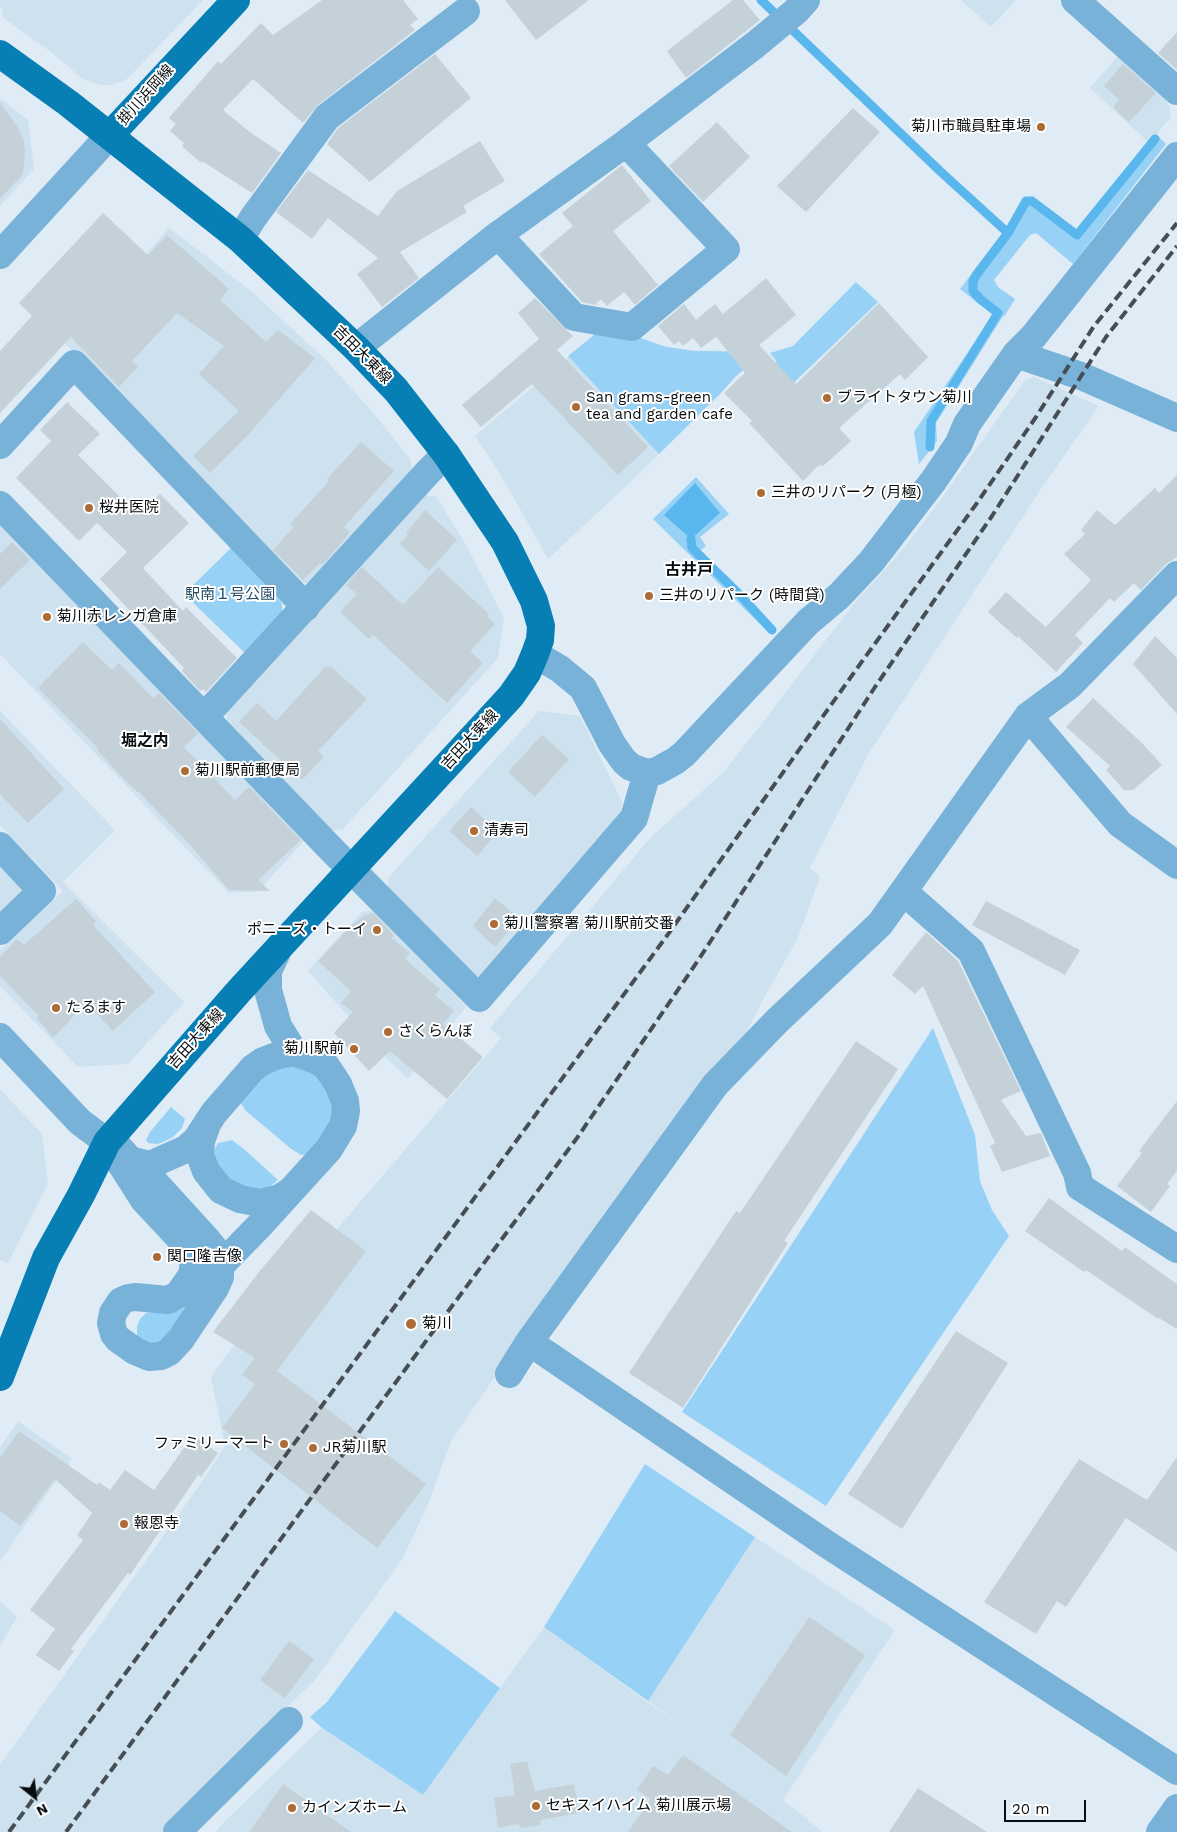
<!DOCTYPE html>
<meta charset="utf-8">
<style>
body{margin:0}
#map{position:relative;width:1177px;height:1832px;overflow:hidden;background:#e0ecf5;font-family:"Work Sans",sans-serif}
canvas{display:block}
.north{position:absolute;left:10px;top:1772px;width:50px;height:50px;-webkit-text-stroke:4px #fff;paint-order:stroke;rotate:151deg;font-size:14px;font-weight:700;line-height:20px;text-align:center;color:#080c0f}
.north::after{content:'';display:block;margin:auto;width:18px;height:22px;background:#080c0f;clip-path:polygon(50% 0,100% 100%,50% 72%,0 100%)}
.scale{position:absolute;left:1004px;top:1800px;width:82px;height:22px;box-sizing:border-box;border:2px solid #080c0f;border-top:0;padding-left:6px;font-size:15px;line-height:18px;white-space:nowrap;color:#080c0f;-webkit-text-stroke:4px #fff;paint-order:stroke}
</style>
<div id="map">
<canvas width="1177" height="1832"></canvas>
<div class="north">N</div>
<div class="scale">20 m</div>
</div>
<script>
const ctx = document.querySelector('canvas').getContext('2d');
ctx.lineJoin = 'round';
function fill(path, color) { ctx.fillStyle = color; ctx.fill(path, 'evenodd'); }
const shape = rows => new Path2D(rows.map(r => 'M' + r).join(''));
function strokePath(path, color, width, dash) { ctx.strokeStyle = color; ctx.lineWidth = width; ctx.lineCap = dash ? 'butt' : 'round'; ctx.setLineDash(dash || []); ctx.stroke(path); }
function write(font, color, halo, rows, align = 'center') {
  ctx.font = font + ' "Work Sans","Noto Sans JP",sans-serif'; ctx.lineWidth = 4; ctx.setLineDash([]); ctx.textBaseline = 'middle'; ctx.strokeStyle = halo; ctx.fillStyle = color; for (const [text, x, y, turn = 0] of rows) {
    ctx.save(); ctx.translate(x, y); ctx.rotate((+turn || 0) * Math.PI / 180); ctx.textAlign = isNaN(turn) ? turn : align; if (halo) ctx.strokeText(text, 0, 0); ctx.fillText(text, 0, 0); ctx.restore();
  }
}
fill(shape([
 [0,0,203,0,127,79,112,85,100,85,83,79,51,52,2,17,3,9,0,6],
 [961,0,1016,0,991,27],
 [1118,56,1163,96,1170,107,1171,117,1149,143,1090,88],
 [0,98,28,120,34,169,0,206],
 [169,228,250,290,325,359,370,409,411,460,411,472,311,583,298,583,210,490,65,343],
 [600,330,635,336,666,347,692,350,765,352,736,376,720,394,622,490,548,559,502,477,475,436],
 [1034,377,1099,406,1041,489,869,753,810,868,820,877,797,940,766,994,739,1048,507,1359,451,1441,428,1504,403,1558,314,1681,192,1800,169,1832,0,1832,0,1765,201,1483,225,1446,211,1377,238,1339,326,1221,337,1229,501,1038,490,1028,652,836,725,771,853,605,904,548,944,495,1025,380],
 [423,495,436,496,465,543,504,618,498,658,342,830,330,830,227,724,227,711],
 [0,522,305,840,257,892,228,892,0,654],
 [0,711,115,830,63,882,184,1002,128,1064,78,1067,0,986,0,950,63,891,0,825],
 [539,711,580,716,622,802,621,815,484,976,472,976,388,890,388,878],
 [0,861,22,884,22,896,0,916],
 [379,910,466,1007,408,1079,380,1052,308,971,362,912],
 [0,1089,42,1134,48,1184,8,1263,0,1260],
 [18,1421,72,1459,0,1561,0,1448],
 [755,1537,895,1630,783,1800,823,1832,216,1832,221,1825,321,1728,423,1795,544,1627,694,1736,648,1701],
 [0,1601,17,1617,0,1646]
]), '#cee1ee');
fill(shape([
 [1156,134,1166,144,1073,264,1036,233,1030,235,994,280,998,287,1015,299,1004,317,1003,316,936,423,937,441,919,464,914,432,993,315,960,289,1006,228,1024,199,1033,198,1077,232],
 [856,282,878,302,781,395,763,375,777,362,770,353,793,346],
 [600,330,635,336,666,347,694,351,765,352,736,376,720,394,659,454,568,356],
 [696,477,729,514,700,537,706,546,700,551,744,595,774,629,769,633,653,519],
 [231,548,282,603,282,614,246,654,184,594],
 [933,1028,975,1135,980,1181,992,1210,1009,1236,826,1506,682,1412],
 [290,1064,310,1070,322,1082,331,1097,333,1112,330,1127,308,1154,301,1155,290,1148,245,1110,240,1101,255,1078],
 [171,1107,185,1119,182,1128,173,1137,165,1141,158,1144,148,1143,146,1140,150,1132],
 [232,1140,245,1150,278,1180,267,1189,250,1189,237,1184,223,1174,216,1162,214,1150,218,1143],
 [191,1301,171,1338,151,1348,137,1336,137,1326,140,1319,146,1313,151,1312,171,1313,183,1308],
 [645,1464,755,1537,648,1701,544,1627],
 [395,1611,500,1688,423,1795,322,1728,310,1717,327,1702]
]), '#98d1f6');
fill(shape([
 [695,483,720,513,691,539,664,515]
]), '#59b7ee');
strokePath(shape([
 [761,0,941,172,1008,233],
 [930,447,931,421,998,313,980,299,973,291,973,281,977,274,1008,233,1026,201,1032,201,1077,235,1155,139],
 [691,539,692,548,741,596,772,630]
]), '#59b7ee', 9);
fill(shape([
 [322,0,403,0,418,19,410,25,415,30,318,105,303,123,253,79,223,110,251,133,281,153,252,193,202,161,201,163,182,146,184,143,170,131,176,124,169,118,218,61,221,64,261,23,273,35],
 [505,0,589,0,536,40],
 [733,0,743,0,760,20,686,78,667,51],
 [1177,32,1177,70,1158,53],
 [435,54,471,98,370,182,327,144,338,128],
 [1123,64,1156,93,1129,122,1113,107,1119,100,1104,86],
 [0,102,20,131,24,141,25,151,23,174,0,199],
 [853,108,880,132,806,212,777,186],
 [717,122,750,157,703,202,669,166],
 [480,141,505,181,463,206,467,212,400,252,419,278,382,307,357,274,378,258,328,218,312,239,276,212,308,170,378,216,397,191],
 [622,165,651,201,613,231,658,285,635,305,624,292,607,306,601,299,595,305,582,302,539,254,573,226,562,213],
 [103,213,148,255,167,235,229,289,220,300,266,342,278,330,315,358,248,435,210,473,193,456,239,411,199,374,224,346,177,313,132,361,138,367,119,387,71,337,0,413,0,351,32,316,19,303],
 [766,278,796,315,759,345,796,384,879,303,928,357,905,380,900,374,839,428,851,441,823,466,822,465,818,466,803,481,749,423,752,421,724,393,745,373,716,337,701,348,693,338,683,346,679,341,674,345,658,326,684,304,696,320,715,304,723,314],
 [535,298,573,336,557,350,648,447,618,475,532,384,481,427,462,405,539,339,518,313],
 [67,402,100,434,78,455,138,515,160,494,189,523,143,568,183,611,186,607,237,658,206,692,203,689,200,691,182,671,184,668,100,579,127,552,97,523,79,541,16,478,51,441,40,430],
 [361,442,394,471,344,527,350,532,339,546,322,565,320,563,303,580,273,550,294,527,290,524,329,481,327,479],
 [1177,475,1177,557,1166,564,1141,590,1134,583,1114,602,1110,598,1075,635,1083,643,1056,672,1018,636,1017,638,988,612,1006,592,1046,627,1091,580,1064,554,1085,534,1081,530,1097,510,1115,525,1155,488,1159,493],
 [425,510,457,540,429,571,400,544,408,535,406,533],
 [12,542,30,560,0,589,0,554],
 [362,567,403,605,438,567,489,614,487,617,495,624,470,651,483,663,447,703,373,635,369,639,340,612,357,594,346,585],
 [1155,636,1177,658,1177,714,1133,664],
 [83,642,112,670,119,663,153,698,159,693,198,733,184,747,235,800,249,787,301,840,258,880,270,891,229,890,190,845,138,791,137,792,120,775,98,751,99,749,38,688],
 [326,666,328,668,330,666,367,699,318,751,324,757,302,780,239,722,257,703,276,721],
 [1093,698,1143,744,1162,765,1133,790,1124,790,1106,770,1110,766,1066,727],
 [0,719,64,789,28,823,0,794],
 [542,735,569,759,535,797,508,772],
 [471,807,498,832,477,856,449,831],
 [495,898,519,918,495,947,473,926],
 [76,899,96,921,93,925,155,992,113,1031,86,1003,53,1038,37,1018,39,1016,0,976,0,957,17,939,24,945],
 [986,901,1080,950,1065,975,972,925],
 [373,913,394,935,392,938,410,953,405,959,440,989,435,995,454,1011,443,1024,483,1057,447,1099,390,1051,369,1071,334,1033,353,1012,341,1003,351,991,318,961,348,929,363,916],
 [926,932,958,961,1021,1091,1001,1100,1026,1136,1041,1133,1050,1156,1002,1172,990,1146,995,1143,923,986,915,994,892,975],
 [856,1041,898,1069,784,1241,788,1243,683,1408,629,1373,736,1211,740,1213],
 [1177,1101,1177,1171,1167,1184,1170,1186,1151,1212,1117,1186,1142,1153,1139,1151],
 [1049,1198,1122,1251,1125,1247,1177,1284,1177,1329,1159,1318,1158,1319,1086,1270,1084,1272,1025,1231],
 [311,1210,366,1251,277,1371,426,1484,377,1548,222,1428,255,1384,242,1375,255,1358,213,1332,259,1272],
 [956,1331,1008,1363,902,1529,848,1494],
 [19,1431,97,1485,99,1482,110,1490,125,1470,154,1490,193,1435,218,1453,201,1477,198,1475,130,1575,128,1573,71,1649,74,1651,59,1671,36,1655,55,1629,30,1610,83,1540,77,1535,92,1513,55,1479,20,1526,0,1511,0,1458],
 [1177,1457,1177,1552,1126,1518,1066,1607,1057,1601,1036,1634,984,1602,1079,1459,1147,1500],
 [809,1617,865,1655,786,1776,730,1735],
 [289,1641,314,1659,285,1698,260,1680],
 [683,1755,792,1832,628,1832,651,1799,637,1790,653,1766,668,1775],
 [527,1761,535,1791,574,1784,579,1813,540,1820,541,1825,520,1828,519,1824,498,1828,494,1798,515,1795,510,1764],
 [283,1784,351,1832,249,1832],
 [918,1788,987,1832,889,1832]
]), '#c5d1d9');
strokePath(shape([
 [1075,0,1177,91],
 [498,235,574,317,632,327,726,249,626,143],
 [240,239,253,218,327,117,466,11],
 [0,255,110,135],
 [356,348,498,235,626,143,755,45,796,11,806,0],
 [1016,354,1081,376,1177,418],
 [0,445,74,364,306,607],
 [0,505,332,850,479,998,634,818,647,773],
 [535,654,560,669,583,688,612,744,624,761,631,767,647,773,657,771,675,761,684,754,808,622,839,596,871,562,934,480,959,443,967,424,1016,354,1033,337,1177,156],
 [1028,716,1120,824,1177,865],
 [204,717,428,472,446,454],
 [0,846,42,891,0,931],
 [904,892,971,951,1077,1173,1080,1187,1177,1249],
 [277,952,268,971,268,990,278,1026,294,1052],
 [0,1037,80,1122,107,1142,144,1200,201,1261,209,1265,220,1265,225,1261,259,1226,329,1149,343,1126,346,1111,345,1101,338,1084,326,1066,316,1060,294,1052,279,1055,263,1061,253,1068,214,1113,197,1139,186,1149,150,1165,130,1160,114,1142,107,1142],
 [206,1127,201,1141,200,1155,206,1171,221,1190,240,1199,260,1203,280,1198,289,1192],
 [137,1163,208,1241,217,1252,220,1265,220,1277,215,1288,181,1339,169,1352,161,1356,149,1357,135,1351,118,1339,114,1334,111,1323,113,1313,121,1301,128,1298,135,1297,168,1300,179,1294,192,1275,194,1263,185,1246],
 [529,1342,828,1545,1177,1771],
 [509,1374,529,1342,715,1085,777,1021,880,924,1028,716,1070,685,1177,575],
 [177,1832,289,1721],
 [1160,1832,1177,1808]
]), '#79b2d8', 28);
strokePath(shape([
 [0,54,68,103,240,239,356,348,396,390,446,454,505,542,534,601,541,626,540,640,535,654,527,673,511,696,239,991,107,1142,81,1195,46,1258,0,1377],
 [110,135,236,0]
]), '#077eb4', 28);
strokePath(shape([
 [9,1832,666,937,858,667,977,503,1036,417,1094,326,1177,223],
 [66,1832,429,1337,577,1138,699,959,875,687,992,516,1106,337,1177,246]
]), '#474e53', 4, [10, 5]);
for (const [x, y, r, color] of [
 [1041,127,5,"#ac6a35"],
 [827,398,5,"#ac6a35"],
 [576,407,5,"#ac6a35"],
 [761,493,5,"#ac6a35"],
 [89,508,5,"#ac6a35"],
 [649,596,5,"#ac6a35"],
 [47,617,5,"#ac6a35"],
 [185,771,5,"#ac6a35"],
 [474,831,5,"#ac6a35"],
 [494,924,5,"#ac6a35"],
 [377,930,5,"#ac6a35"],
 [56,1008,5,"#ac6a35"],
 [388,1032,5,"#ac6a35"],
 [354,1049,5,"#ac6a35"],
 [157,1257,5,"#ac6a35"],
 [411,1324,6,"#ac6a35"],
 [284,1444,5,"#ac6a35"],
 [313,1448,5,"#ac6a35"],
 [124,1524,5,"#ac6a35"],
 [536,1806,5,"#ac6a35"],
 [292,1808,5,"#ac6a35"]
]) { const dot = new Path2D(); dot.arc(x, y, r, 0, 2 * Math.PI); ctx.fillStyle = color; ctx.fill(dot); strokePath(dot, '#fff', 2); }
write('15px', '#080c0f', '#fff', [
 ["掛川浜岡線",146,95,-48],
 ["吉田大東線",362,355,45],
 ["吉田大東線",470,740,-47],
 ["吉田大東線",196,1039,-48]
]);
write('15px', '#080c0f', '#fff', [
 ["菊川市職員駐車場",1031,127,"right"],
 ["San grams-green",586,398],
 ["tea and garden cafe",586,415],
 ["ブライトタウン菊川",837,398],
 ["三井のリパーク (月極)",771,493],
 ["桜井医院",99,508],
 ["三井のリパーク (時間貸)",659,596],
 ["菊川赤レンガ倉庫",57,617],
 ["菊川駅前郵便局",195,771],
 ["清寿司",484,831],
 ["菊川警察署 菊川駅前交番",504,924],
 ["ポニーズ・トーイ",367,930,"right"],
 ["たるます",66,1008],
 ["さくらんぼ",398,1032],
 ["菊川駅前",344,1049,"right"],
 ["関口隆吉像",167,1257],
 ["菊川",422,1324],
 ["ファミリーマート",274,1444,"right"],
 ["JR菊川駅",323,1448],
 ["報恩寺",134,1524],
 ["セキスイハイム 菊川展示場",546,1806],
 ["カインズホーム",302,1808]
], 'left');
write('15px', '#244b63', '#fff', [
 ["駅南１号公園",230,595]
]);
write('bold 16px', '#080c0f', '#fff', [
 ["古井戸",689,570],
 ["堀之内",145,741]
]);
</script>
